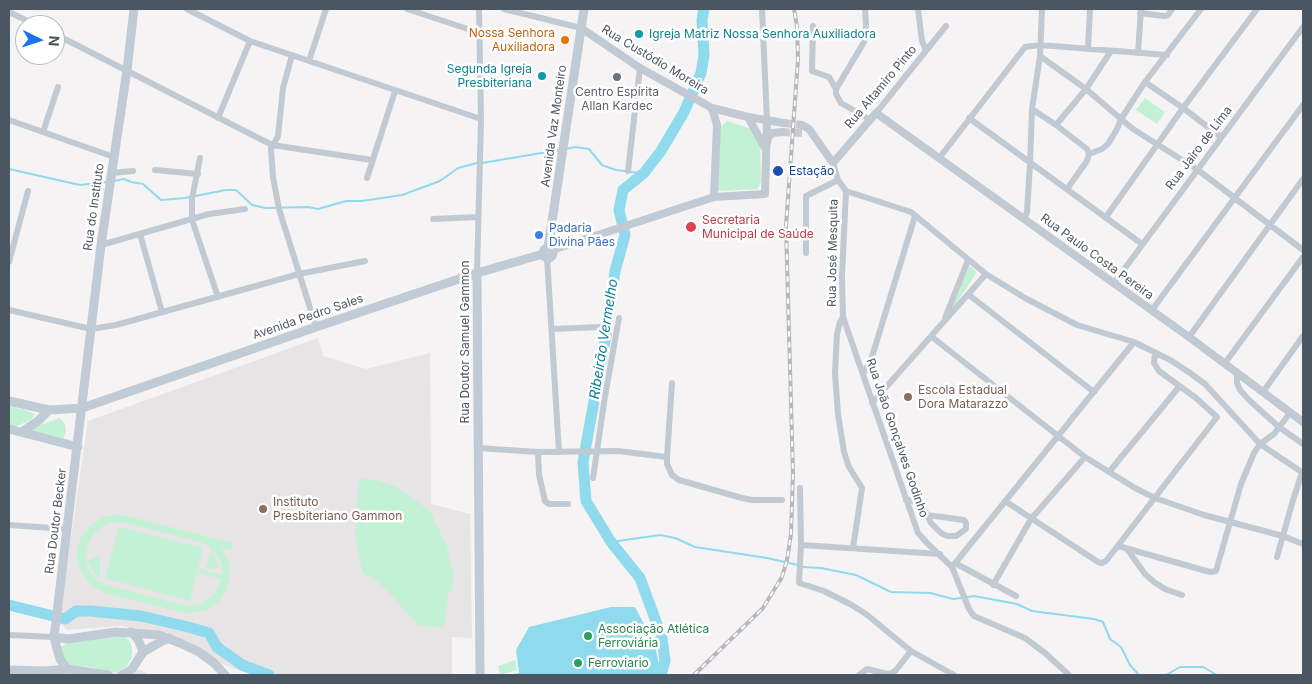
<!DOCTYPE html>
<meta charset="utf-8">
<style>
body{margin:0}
#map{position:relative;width:1312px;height:684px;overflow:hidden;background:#f5f3f3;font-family:Inter,sans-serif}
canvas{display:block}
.frame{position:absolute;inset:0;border:10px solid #4a5661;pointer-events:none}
.north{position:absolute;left:15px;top:15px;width:50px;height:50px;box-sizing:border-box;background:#fff;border:1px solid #b7bbc0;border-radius:50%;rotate:94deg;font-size:14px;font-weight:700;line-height:20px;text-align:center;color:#4a5661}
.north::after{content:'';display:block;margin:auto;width:18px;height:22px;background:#1a73e8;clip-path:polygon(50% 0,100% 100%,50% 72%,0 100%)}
</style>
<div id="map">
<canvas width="1312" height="684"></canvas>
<div class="frame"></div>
<div class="north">N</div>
</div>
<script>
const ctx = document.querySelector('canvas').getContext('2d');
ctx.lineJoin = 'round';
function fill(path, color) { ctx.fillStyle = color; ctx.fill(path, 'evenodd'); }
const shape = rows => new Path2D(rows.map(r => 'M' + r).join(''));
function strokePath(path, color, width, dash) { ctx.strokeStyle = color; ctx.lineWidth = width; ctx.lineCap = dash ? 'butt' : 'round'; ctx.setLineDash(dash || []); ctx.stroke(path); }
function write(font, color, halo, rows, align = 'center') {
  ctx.font = font + ' Inter,sans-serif'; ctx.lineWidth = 5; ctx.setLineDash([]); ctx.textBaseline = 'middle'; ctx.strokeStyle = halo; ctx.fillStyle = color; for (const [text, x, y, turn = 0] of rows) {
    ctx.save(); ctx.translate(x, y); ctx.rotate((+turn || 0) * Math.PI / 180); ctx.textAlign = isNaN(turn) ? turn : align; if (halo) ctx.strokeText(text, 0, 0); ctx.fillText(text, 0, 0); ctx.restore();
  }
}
fill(shape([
 [318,338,323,356,366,369,430,353,431,504,470,514,472,638,452,637,452,675,253,675,222,664,200,648,161,634,120,626,67,630,59,620,88,421],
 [140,670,150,675,9,675,9,672]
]), '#e6e4e5');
fill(shape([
 [1145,98,1165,112,1157,124,1136,110],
 [727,121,752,129,760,140,761,181,758,189,718,191,719,129],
 [967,264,977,272,951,311],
 [9,406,22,409,35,414,31,420,14,427,9,426],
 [59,418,65,424,66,432,63,440,28,430],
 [359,479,377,480,395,486,430,511,446,545,453,573,452,591,448,591,445,623,440,627,418,625,388,591,371,576,366,576,362,571,355,534],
 [115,515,127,516,233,543,231,550,220,547,228,559,230,571,227,589,220,600,205,611,186,613,107,594,90,585,83,575,78,564,77,551,80,539,92,524,103,517],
 [122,522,203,543,208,545,212,549,205,568,212,569,219,567,212,552,213,550,221,562,222,575,199,569,198,573,221,579,215,593,202,603,186,606,100,583,92,575,87,566,86,555,88,544,93,535,101,527,111,523],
 [119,527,203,548,190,601,105,578],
 [100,557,100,577,98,578,87,561,93,558],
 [105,636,125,637,129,640,132,648,132,657,127,666,119,671,111,672,90,667,67,665,62,662,61,647,65,644],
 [515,660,517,670,500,675,498,666]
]), '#c3f1d5');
fill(shape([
 [611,607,635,607,655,645,660,669,658,675,508,675,519,673,516,650,529,627]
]), '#90daee');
strokePath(shape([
 [566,149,575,147,589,149,602,165,616,170,625,171],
 [482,163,559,150],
 [9,169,80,185,107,182],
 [630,172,644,173],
 [114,181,124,179,131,182,143,184,161,200,185,198,226,190,236,190,252,205,266,208,308,207,318,209,346,201,362,201,402,195,440,181,458,168,477,163],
 [611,542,660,535,675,538,695,547,767,558,798,565],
 [803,567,821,568,856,575,891,592,930,593,953,599,962,598],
 [967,597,974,596,1017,604,1032,611,1094,619,1103,622,1110,639,1121,647,1130,665,1139,675],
 [1166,675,1180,667,1203,667,1217,675]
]), '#90daee', 2);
strokePath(shape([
 [9,605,65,619,76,611,91,611,141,616,188,627,209,633,217,647,242,665,269,675],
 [661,675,665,661,662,638,640,578,611,542,586,501,583,462,606,335,615,271,625,235,619,210,623,190,644,173,661,151,684,112,701,73,704,55,702,20,704,9]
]), '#90daee', 11);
strokePath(shape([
 [784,123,802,125],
 [782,132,803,133]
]), '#caccce', 8, [8, 4]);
strokePath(shape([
 [187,9,250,41,481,119],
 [407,9,480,33],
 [504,9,581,28],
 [762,9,767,121],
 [865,9,866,25,864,42,842,79,836,89,836,94,841,103,869,119],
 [918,9,922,41,926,50],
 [9,12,36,25],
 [1140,13,1164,16,1168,15,1172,9],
 [813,26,812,71,829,77,836,89],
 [55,34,272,145,372,160],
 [1088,49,1090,9],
 [1138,53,1141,9],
 [292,55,283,88,278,136,271,149,273,177,279,209,316,327],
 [1040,56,1086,89,1121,119,1145,82,1201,9],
 [309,61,326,9],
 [1145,82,1183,108,1221,137],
 [1032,109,1056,125,1087,149,1089,154],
 [876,113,946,26],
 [218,118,250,41],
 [969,118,1142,244],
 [9,120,114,157],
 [1056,125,1086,89,1111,51],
 [43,132,58,87],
 [1089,154,1102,149,1108,144,1117,129,1121,119,1133,129,1198,170,1303,250],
 [940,157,1025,47,1040,45,1167,55],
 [200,158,192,199,192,220,218,297],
 [833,163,838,180,846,191,911,212,986,274,1025,298,1077,325,1134,342,1172,361,1190,373,1205,384,1260,444,1303,473],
 [155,170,198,174],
 [628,171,640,68],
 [112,173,133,171],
 [367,178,395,91],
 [1067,189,1087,161,1089,154],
 [846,191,842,276,843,317,840,322,837,334,835,373,838,414,844,452,849,467,862,488,853,548],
 [1106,217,1183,108,1257,9],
 [433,219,478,217],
 [1024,219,1027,212,1030,164,1032,109,1040,56,1042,9],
 [140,234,162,312],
 [101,245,209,214,245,209],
 [806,253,806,196,838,180],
 [547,257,559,452],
 [9,262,28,191],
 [477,273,481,119,479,9],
 [1114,283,1303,27],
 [969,295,1094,392],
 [9,310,91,329,116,325,299,274,365,261],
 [1152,310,1303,105],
 [843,317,918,533,927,543,952,567,969,609,974,616,1025,638,1045,653,1069,675],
 [945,318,968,260],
 [552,329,600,327],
 [932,337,1085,457,1135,488,1155,498,1204,515,1283,536,1303,544],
 [1189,337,1303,179],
 [1225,363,1303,257],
 [1237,373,1237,383,1240,390,1250,401,1279,427,1303,444],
 [863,374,871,360,915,216],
 [672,383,667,457,667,464,672,475,679,480,742,498,752,500,782,500],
 [1263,392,1303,336],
 [872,403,986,274],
 [478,448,538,452,618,451,667,457],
 [538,452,539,475,545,501,549,504,568,504],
 [1109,472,1179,387],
 [593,478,605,396,619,318],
 [800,488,801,545,799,583,824,591,850,604,866,614,911,651,954,675],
 [906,500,916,501,922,505,931,523,941,533,947,536,956,536,966,529,966,523,964,520,927,515],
 [1005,501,1098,562,1102,563,1106,561,1217,417,1196,398,1159,371,1154,363,1155,353],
 [9,525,67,529],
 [801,545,940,554],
 [1118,546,1210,572,1216,571,1241,484,1254,453,1260,444,1274,434,1290,413],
 [1127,549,1145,574,1154,582,1165,589,1182,595],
 [1277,557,1293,500,1302,473],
 [955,563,1016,596],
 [952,567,1134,342],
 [993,585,1031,519,1085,457],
 [9,635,54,637],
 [859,675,867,669,887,674,892,673,896,670,911,651]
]), '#c1cad2', 6);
strokePath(shape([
 [581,28,640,68,712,108,748,117,784,123],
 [712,108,717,125,714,197],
 [748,117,765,148],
 [802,125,809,129,833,163,876,113,1189,337,1303,422],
 [767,143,768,138,772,133,782,132],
 [552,250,714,197,765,194,767,121]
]), '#c1cad2', 8);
strokePath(shape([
 [548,248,584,9],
 '543 253a5 5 0 1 1 10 0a5 5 0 1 1-10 0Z',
 [477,273,480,675],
 [9,401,49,410,82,408,316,327,477,273,543,254],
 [9,429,78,447],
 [22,432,38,421,49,410],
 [131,632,138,639,143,652],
 [54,637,68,639,116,632,159,635,180,643,199,652,214,663,225,675],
 [67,669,60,659,57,649,54,637,56,621,101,245,127,70,134,9],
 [9,670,45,671,67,669,108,675],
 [122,675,132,669,143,652,162,641,169,638]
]), '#c1cbd6', 9);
const rail = shape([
 [694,675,763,608,782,577,787,560,791,534,793,474,786,226,798,59,797,26,794,9]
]);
strokePath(rail, '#b5b8bd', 4);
strokePath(rail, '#fff', 2, [5.5]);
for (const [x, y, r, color] of [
 [639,34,5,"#0f9aa8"],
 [565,40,5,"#e8710a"],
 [542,76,5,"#0f9aa8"],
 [617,77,5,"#6b7280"],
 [778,171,6,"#1a4fb4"],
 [691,227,6,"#e0444e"],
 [539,235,5,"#3f7fe0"],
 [908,397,5,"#8d6e63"],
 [263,509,5,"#8d6e63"],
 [588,636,5,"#2e9e5b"],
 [578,663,5,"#2e9e5b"]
]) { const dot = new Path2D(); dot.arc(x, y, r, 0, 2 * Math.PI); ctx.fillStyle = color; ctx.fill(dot); strokePath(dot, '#fff', 2); }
write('12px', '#c56008', '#fff', [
 ["Nossa Senhora",555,33],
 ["Auxiliadora",555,47]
], 'right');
write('12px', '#0d838f', '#fff', [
 ["Igreja Matriz Nossa Senhora Auxiliadora",649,34],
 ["Segunda Igreja",532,69,"right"],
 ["Presbiteriana",532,83,"right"]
], 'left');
write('12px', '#4a5661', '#fff', [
 ["Rua Custódio Moreira",655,60,31],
 ["Rua Altamiro Pinto",881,87,-50],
 ["Avenida Vaz Monteiro",554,126,-82],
 ["Rua Jairo de Lima",1199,148,-53],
 ["Rua do Instituto",94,207,-82],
 ["Rua José Mesquita",833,253,-89],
 ["Rua Paulo Costa Pereira",1097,257,36],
 ["Avenida Pedro Sales",308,317,-19],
 ["Rua Doutor Samuel Gammon",465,342,-90],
 ["Rua João Gonçalves Godinho",897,438,71],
 ["Rua Doutor Becker",56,521,-83]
]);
write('12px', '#5b616d', '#fff', [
 ["Centro Espírita",617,92],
 ["Allan Kardec",617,106]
]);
write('12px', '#164399', '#fff', [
 ["Estação",789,171]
], 'left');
write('12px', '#be3a42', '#fff', [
 ["Secretaria",702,220],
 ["Municipal de Saúde",702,234]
], 'left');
write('12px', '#366cbe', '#fff', [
 ["Padaria",549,228],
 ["Divina Pães",549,242]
], 'left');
write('12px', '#785e54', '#fff', [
 ["Escola Estadual",918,390],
 ["Dora Matarazzo",918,404],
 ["Instituto",273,502],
 ["Presbiteriano Gammon",273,516]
], 'left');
write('12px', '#27864d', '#fff', [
 ["Associação Atlética",598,629],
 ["Ferroviária",598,643],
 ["Ferroviario",588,663]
], 'left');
write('italic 14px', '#0c7c9b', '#fff', [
 ["Ribeirão Vermelho",604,339,-81]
]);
</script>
